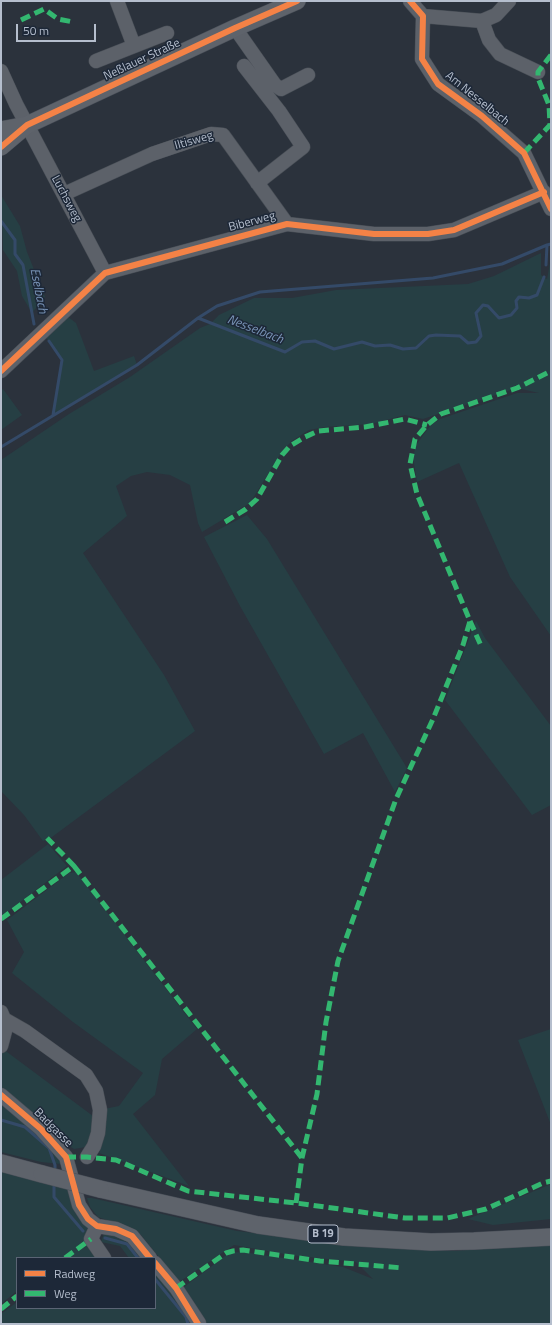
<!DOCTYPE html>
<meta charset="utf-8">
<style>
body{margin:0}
#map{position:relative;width:552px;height:1325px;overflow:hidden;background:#2b323c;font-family:"Titillium Web",sans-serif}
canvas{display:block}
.frame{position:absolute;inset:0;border:2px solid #b5becd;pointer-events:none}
.legend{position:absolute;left:16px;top:1257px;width:140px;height:52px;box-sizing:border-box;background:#1d2838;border:1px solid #5a6474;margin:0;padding:5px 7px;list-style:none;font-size:12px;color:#b5becd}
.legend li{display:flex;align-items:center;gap:8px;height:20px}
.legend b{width:20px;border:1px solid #5a6474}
.scale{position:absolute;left:16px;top:24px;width:80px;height:18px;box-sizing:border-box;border:2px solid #b5becd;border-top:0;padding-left:5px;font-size:12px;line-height:14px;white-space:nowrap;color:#b5becd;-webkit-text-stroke:3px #1d2838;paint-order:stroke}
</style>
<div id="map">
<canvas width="552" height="1325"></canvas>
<div class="frame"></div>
<ul class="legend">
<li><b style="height:5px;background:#f48246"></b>Radweg</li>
<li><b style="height:5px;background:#33b770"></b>Weg</li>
</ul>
<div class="scale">50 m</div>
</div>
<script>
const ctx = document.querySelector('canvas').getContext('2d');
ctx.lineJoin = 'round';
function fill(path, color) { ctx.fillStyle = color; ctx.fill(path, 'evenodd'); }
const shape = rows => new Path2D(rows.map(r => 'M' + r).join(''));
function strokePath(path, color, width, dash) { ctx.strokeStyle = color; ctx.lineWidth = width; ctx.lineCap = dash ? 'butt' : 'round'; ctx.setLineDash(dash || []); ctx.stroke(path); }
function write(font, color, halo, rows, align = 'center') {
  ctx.font = font + ' "Titillium Web",sans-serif'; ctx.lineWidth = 3; ctx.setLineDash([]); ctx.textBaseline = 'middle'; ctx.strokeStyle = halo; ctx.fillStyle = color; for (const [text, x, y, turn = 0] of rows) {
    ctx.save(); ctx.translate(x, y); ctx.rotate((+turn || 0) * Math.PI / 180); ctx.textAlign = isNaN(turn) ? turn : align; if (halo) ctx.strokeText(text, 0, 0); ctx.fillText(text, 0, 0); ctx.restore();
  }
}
fill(shape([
 [1,195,20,226,27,252,45,297,32,313,22,296,17,271,3,250],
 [541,253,541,275,547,279,551,258,551,636,510,577,459,463,417,482,413,457,416,445,430,426,440,419,517,393,539,393,517,388,423,419,405,415,371,424,325,427,309,430,292,441,283,450,250,503,202,532,198,523,190,485,170,475,147,472,131,476,116,486,127,516,83,553,164,675,195,731,52,837,43,841,24,815,1,791,1,460,69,414,130,377,200,328,210,324,219,315,254,298,292,298,336,290,468,284,494,276],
 [63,313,76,323,94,371,134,356,137,365,53,415,62,360,49,341,41,334],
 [3,389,22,415,1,430,1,391],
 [247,515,267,539,407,768,395,792,363,733,324,754,240,606,204,537],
 [476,621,485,638,551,726,551,805,532,815,445,700],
 [48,844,67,866,1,917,1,880],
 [76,872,197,1029,162,1059,155,1095,133,1114,189,1186,99,1153,104,1133,104,1109,119,1106,143,1073,73,1022,12,973,24,952,7,920,69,873],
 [551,1029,551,1125,518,1040],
 [3,1049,97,1119,92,1139,86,1147,74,1149,66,1144,35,1115,1,1087,1,1052],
 [1,1100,56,1150,61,1164,41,1162,1,1152],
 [1,1171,71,1188,88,1221,99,1255,95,1258,49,1258,48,1256,48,1258,17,1258,17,1291,1,1304],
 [551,1184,551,1219,493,1225,468,1219],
 [87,1198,92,1198,237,1231,370,1247,455,1251,551,1243,551,1324,1,1324,1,1314,17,1302,17,1308,155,1308,155,1272,183,1292,184,1287,225,1256,234,1252,250,1253,343,1267,373,1279,356,1262,290,1255,234,1245,179,1282,141,1235,130,1228,98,1217,90,1207],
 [104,1233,130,1240,144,1258,129,1258,120,1246,101,1242]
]), '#263f44');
strokePath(shape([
 [1,221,15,240,15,254,23,265,34,324],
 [546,265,547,245,551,244],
 [198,318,217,306,260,292,433,278,502,264,547,245],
 [49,341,62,360,53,415],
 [1,447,137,365,198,318,285,352,302,342,315,341,334,349,362,342,375,346,390,345,403,349,416,348,429,336,436,335,460,336,468,343,476,342,481,336,476,313,483,305,488,306,499,318,511,315,517,308,516,301,519,297,529,298,537,295,544,277],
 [1,1120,25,1127,49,1148,55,1165,55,1173],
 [54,1182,54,1197,83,1231],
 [105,1238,127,1244,138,1258],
 [155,1279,186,1317,188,1324]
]), '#344a68', 3);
const minor = shape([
 [117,1,134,46],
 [410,1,423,16,422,59,438,84,482,116,524,153,551,209],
 [423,16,482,21,496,15,509,1],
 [482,21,489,40,500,54,538,72],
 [235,28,275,85,281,89,308,75],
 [96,61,167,33],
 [244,66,279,111,303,147,257,183],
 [1,71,16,104,105,273],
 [64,194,152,154,211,134,223,135,287,224],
 [1,371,105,273,287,224,374,234,428,234,454,230,544,192],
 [1,1012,4,1019,25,1031,86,1075,96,1091,100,1110,98,1133,94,1146,87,1157],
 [1,1046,5,1031,4,1019],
 [1,1095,41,1129,66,1157,79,1205,88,1219,97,1226],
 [97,1226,116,1229,132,1236,150,1258],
 [97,1226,91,1239,104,1258],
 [155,1263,176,1288,199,1323]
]);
const major = shape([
 [1,130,27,125],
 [1,147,27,125,235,28,297,1],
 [1,1163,42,1174],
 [100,1189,258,1225,344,1237,431,1242,474,1241,551,1237]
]);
strokePath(minor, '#474d55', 15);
strokePath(major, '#494f58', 18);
strokePath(minor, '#5c6169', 14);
strokePath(major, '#5e636b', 17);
const majorBridge = shape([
 [42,1174,100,1189]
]);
strokePath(majorBridge, '#494f58', 18, []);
strokePath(majorBridge, '#5e636b', 17);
strokePath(shape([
 [21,20,44,9,58,19,73,22],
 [524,153,550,125,549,105,538,78,538,72,551,55],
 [225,522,246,509,257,499,282,455,290,446,305,437,318,431,365,427,405,419,427,425],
 [470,621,482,648],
 [74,866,302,1158],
 [1,919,74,866,47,838],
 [66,1157,87,1157,116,1160,188,1191,296,1203,405,1218,447,1218,486,1209,543,1183,551,1181],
 [296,1203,302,1158,317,1094,326,1022,338,961,396,799,433,719,463,645,470,621,417,494,410,464,415,439,427,425,441,414,517,388,551,371],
 [65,1258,91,1239],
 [176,1288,226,1253,233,1251,243,1250,320,1261,403,1268],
 [1,1309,17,1296]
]), '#33b770', 5, [10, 5]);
strokePath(shape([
 [410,1,423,16,422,59,438,84,482,116,524,153,551,209],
 [1,147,27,125,235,28,297,1],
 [1,371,105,273,287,224,374,234,428,234,454,230,544,192],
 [1,1095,41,1129,66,1157,79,1205,88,1219,97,1226,116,1229,132,1236,150,1258],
 [155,1263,176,1288,198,1324]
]), '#f48246', 6);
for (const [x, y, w] of [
 [323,1234,30]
]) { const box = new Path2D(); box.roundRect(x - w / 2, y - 9, w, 18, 3); ctx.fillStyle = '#1d2838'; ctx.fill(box); strokePath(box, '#b5becd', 1); }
write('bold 11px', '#b5becd', null, [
 ["B 19",323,1234]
]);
write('12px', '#b5becd', '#1d2838', [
 ["Neßlauer Straße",142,60,-25],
 ["Am Nesselbach",477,99,39],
 ["Iltisweg",194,141,-16],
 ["Luchsweg",66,199,62],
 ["Biberweg",252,222,-15],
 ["Badgasse",53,1128,45]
]);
write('italic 13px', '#7994b7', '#1d2838', [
 ["Eselbach",38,291,79],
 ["Nesselbach",255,330,21]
]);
</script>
